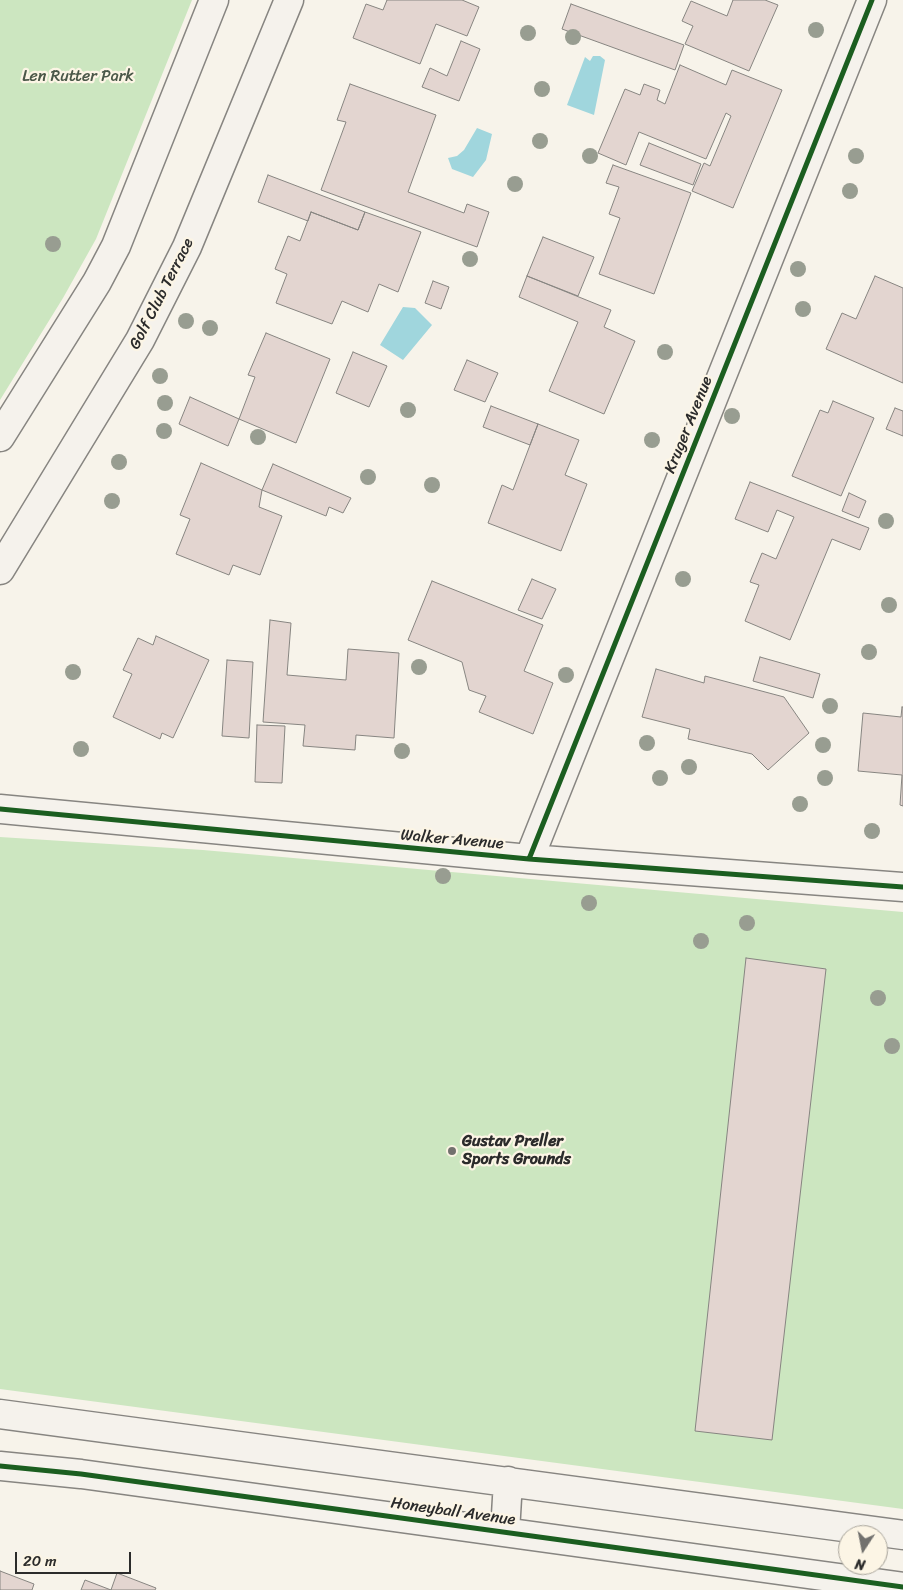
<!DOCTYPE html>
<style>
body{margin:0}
#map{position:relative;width:903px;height:1590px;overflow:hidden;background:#f7f3ea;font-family:Sriracha,sans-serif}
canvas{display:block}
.north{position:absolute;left:838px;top:1525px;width:50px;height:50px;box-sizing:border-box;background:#fcf5e5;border:1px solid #a8a49b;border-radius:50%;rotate:191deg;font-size:14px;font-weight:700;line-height:20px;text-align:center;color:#2b2b2b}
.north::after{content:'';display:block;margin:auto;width:18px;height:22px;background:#72716e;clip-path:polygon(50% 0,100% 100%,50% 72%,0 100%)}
.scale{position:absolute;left:15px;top:1552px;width:116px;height:22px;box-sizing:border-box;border:2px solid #2b2b2b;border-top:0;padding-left:6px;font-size:15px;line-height:18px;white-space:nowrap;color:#2b2b2b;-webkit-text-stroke:4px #fcf5e5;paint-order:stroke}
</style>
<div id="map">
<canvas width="903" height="1590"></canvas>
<div class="north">N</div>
<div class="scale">20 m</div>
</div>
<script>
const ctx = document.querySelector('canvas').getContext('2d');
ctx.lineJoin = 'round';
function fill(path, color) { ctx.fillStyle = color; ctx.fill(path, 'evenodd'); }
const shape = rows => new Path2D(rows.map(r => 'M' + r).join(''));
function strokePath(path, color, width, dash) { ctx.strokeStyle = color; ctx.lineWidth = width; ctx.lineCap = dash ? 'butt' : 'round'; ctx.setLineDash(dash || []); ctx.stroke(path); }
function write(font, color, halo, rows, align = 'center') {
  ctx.font = font + ' Sriracha,sans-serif'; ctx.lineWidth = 4.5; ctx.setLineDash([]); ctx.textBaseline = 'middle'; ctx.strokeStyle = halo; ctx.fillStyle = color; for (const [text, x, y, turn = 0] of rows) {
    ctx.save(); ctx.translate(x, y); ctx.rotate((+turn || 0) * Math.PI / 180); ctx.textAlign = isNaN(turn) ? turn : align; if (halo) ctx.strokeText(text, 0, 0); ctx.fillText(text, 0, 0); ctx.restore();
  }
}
fill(shape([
 [0,0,192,0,96,239,63,298,0,400],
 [0,837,203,850,903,912,903,1509,0,1389]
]), '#cce6c0');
fill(shape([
 [593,56,600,56,605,60,594,115,567,105,585,57,590,61],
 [477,128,492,134,486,160,473,177,452,169,448,158,457,156,464,150],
 [403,307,415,308,432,325,403,360,380,345]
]), '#a0d6dd');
const building = shape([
 [387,0,462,0,479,7,467,36,436,24,420,64,353,38,366,4,383,10,387,0],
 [733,0,765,0,778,5,749,71,685,44,693,26,682,21,691,1,727,16,733,0],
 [571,4,684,45,675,70,562,29,571,4],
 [461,41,480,49,459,101,422,87,430,68,447,76,461,41],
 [680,65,726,85,732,70,782,90,733,208,692,191,704,163,710,166,731,116,726,113,706,159,639,132,626,165,598,153,625,89,640,95,644,84,660,90,657,100,665,104,680,65],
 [350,84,436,115,408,192,464,213,467,204,489,212,477,247,321,190,346,122,337,120,350,84],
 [649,143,701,164,693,185,640,165,649,143],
 [613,165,691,193,654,294,599,274,620,218,609,214,619,187,606,183,613,165],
 [268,175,365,212,358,230,311,212,308,221,258,202,268,175],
 [311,212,358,230,365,212,421,232,398,292,379,284,368,312,342,301,332,324,276,303,287,274,275,269,288,236,300,241,311,212],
 [543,237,594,257,578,296,527,276,543,237],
 [527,276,611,310,604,327,635,341,604,414,549,391,578,322,519,297,527,276],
 [875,276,903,288,903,383,826,349,842,313,856,319,875,276],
 [433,281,449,287,441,309,425,303,433,281],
 [266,333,330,359,296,443,239,419,255,377,248,375,266,333],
 [353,352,387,366,369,407,336,393,353,352],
 [467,360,498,373,485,402,454,390,467,360],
 [190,397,239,419,228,446,179,424,190,397],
 [833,401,874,418,841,496,792,476,820,410,828,413,833,401],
 [491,406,538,424,530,445,483,427,491,406],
 [895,408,903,411,903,436,886,429,895,408],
 [538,424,579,440,565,475,587,484,561,551,488,523,502,485,513,490,538,424],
 [201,463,262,490,259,507,282,516,260,575,233,565,229,575,176,554,190,519,180,515,201,463],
 [273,464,351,498,343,513,329,507,326,516,262,490,273,464],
 [750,482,869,528,860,550,832,539,790,640,745,621,759,585,750,582,762,553,776,559,794,517,777,510,768,532,735,519,750,482],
 [849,493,866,501,859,518,842,511,849,493],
 [532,579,556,589,542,619,518,610,532,579],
 [432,581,543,625,524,671,553,683,533,734,479,712,486,696,469,690,462,662,408,640,432,581],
 [270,620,291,623,287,675,346,680,348,649,399,653,394,738,356,735,355,750,303,746,305,725,263,722,270,620],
 [156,636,209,660,173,738,162,733,160,739,113,717,132,674,123,670,138,638,153,645,156,636],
 [760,657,820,674,813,698,753,681,760,657],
 [227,660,253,662,249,738,222,736,227,660],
 [656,669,704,683,705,676,784,697,809,733,768,770,752,754,688,739,690,729,642,717,656,669],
 [902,707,903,707,903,806,900,805,902,775,858,771,863,713,901,717,902,707],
 [257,725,285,726,282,783,255,782,257,725],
 [746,958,826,969,772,1440,695,1431,746,958],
 [0,1571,34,1584,32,1590,0,1590,0,1571],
 [117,1573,156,1588,155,1590,81,1590,85,1580,111,1590,117,1573]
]);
fill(building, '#e3d5d0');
strokePath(building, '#878581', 1);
const minor = shape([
 [0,809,529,859,903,887],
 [529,859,872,0]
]);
const tertiary = shape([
 [0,437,97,282,116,246,214,0],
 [0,570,140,340,187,247,289,0],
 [0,1414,903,1535],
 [0,1466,81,1474,903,1587],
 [505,1532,508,1481]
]);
strokePath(minor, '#878581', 31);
strokePath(tertiary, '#878581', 31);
strokePath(minor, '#f5f2ec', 28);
strokePath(tertiary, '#f5f2ec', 28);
strokePath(shape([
 [0,809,529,859,903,887],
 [529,859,872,0],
 [0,1466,81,1474,903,1587]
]), '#1b5e20', 5);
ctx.fillStyle = '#989d91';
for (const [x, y] of [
 [816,30],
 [528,33],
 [573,37],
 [542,89],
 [540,141],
 [590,156],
 [856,156],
 [515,184],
 [850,191],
 [53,244],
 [470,259],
 [798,269],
 [803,309],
 [186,321],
 [210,328],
 [665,352],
 [160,376],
 [165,403],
 [408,410],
 [732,416],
 [164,431],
 [258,437],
 [652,440],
 [119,462],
 [368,477],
 [432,485],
 [112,501],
 [886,521],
 [683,579],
 [889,605],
 [869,652],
 [419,667],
 [73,672],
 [566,675],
 [830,706],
 [647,743],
 [823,745],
 [81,749],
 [402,751],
 [689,767],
 [660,778],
 [825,778],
 [800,804],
 [872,831],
 [443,876],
 [589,903],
 [747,923],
 [701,941],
 [878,998],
 [892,1046]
]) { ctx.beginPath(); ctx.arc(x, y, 8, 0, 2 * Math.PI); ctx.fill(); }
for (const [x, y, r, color] of [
 [452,1151,5,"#72716e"]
]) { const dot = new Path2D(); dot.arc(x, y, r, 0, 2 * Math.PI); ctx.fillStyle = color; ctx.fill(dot); strokePath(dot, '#fcf5e5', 2); }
write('16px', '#4a5748', '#fcf5e5', [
 ["Len Rutter Park",78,77]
]);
write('16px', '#2b2b2b', '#fcf5e5', [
 ["Golf Club Terrace",162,294,-63],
 ["Kruger Avenue",689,425,-68],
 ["Walker Avenue",452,840,5],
 ["Honeyball Avenue",453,1512,8]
]);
write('bold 16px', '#2b2b2b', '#fcf5e5', [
 ["Gustav Preller",462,1142],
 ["Sports Grounds",462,1160]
], 'left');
</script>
